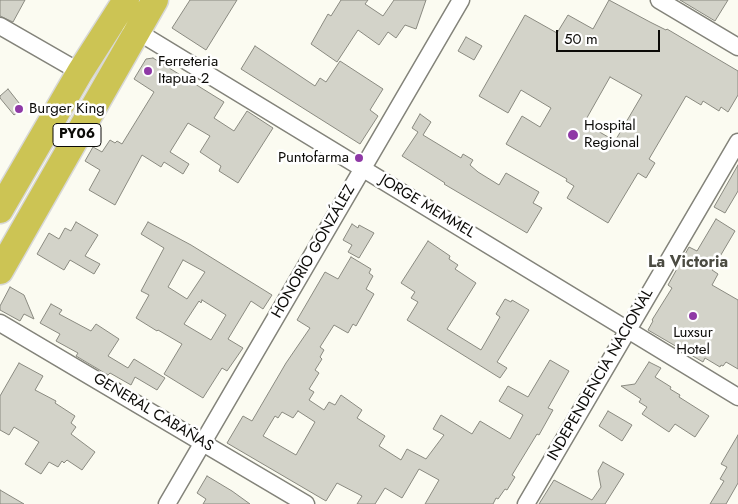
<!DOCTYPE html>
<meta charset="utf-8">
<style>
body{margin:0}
#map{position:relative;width:738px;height:504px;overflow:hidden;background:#fbfbf1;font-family:Jost,sans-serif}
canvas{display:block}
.scale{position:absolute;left:556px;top:30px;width:104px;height:22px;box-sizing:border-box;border:2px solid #0c0b08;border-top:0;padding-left:6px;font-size:15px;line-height:18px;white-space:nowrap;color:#0c0b08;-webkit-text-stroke:4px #fff;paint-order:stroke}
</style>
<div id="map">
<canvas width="738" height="504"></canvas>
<div class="scale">50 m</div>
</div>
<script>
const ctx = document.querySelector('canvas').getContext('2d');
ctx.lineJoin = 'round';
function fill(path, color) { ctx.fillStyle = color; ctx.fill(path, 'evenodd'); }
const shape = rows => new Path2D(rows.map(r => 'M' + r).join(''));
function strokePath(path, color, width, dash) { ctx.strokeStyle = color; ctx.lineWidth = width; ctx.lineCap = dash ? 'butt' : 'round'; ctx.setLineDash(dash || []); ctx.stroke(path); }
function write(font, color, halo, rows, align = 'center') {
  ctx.font = font + ' Jost,sans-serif'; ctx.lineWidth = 5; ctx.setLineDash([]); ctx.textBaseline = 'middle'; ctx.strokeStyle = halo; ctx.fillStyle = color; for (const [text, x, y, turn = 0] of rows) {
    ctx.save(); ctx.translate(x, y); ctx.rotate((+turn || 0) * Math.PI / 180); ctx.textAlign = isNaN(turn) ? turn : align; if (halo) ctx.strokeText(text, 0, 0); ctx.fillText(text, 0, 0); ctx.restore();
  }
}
const building = shape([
 [0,0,25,0,13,22,0,16,0,0],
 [190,0,237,0,206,50,172,28,190,0],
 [341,0,368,0,365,4,383,16,394,0,426,0,416,29,405,25,396,38,388,32,379,45,358,30,337,62,311,44,328,14,331,16,341,0],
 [609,0,650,22,666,30,667,29,738,71,738,95,728,112,721,107,719,111,703,101,701,105,686,96,649,159,655,163,646,178,638,173,608,223,567,198,574,186,566,181,567,179,506,144,522,116,540,127,551,108,521,90,508,113,479,96,525,15,557,33,568,15,593,29,609,0],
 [610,77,642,95,615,141,584,123,610,77],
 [680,0,728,0,715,21,680,0],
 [466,37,482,46,474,60,458,51,466,37],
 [255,46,315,86,320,78,326,82,340,61,383,89,370,110,378,116,360,144,241,69,255,46],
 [153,58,224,102,214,118,234,131,247,111,273,128,238,183,219,171,221,166,200,152,210,136,188,123,170,152,189,164,183,174,164,162,161,167,142,155,115,205,89,190,100,170,85,161,93,147,102,152,110,140,115,143,117,141,122,144,154,92,134,79,146,59,153,58],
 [8,89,23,108,14,115,0,98,0,96,8,89],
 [420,114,431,122,423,135,461,158,463,154,473,160,470,165,478,172,499,185,506,173,539,192,533,203,542,208,527,233,444,184,445,183,402,156,418,132,412,128,420,114],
 [738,165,738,191,725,213,714,207,738,165],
 [716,219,735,231,712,270,718,274,712,285,738,300,738,369,726,362,723,366,721,365,720,367,705,358,703,362,648,330,653,321,652,320,672,288,668,285,689,247,697,251,716,219],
 [76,222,98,235,85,256,100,264,94,274,70,260,64,270,37,254,49,233,59,239,65,228,71,231,76,222],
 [148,222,191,245,272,295,263,309,251,301,228,339,243,348,227,371,222,368,203,398,164,374,182,344,158,330,157,331,136,318,149,295,141,291,164,248,141,234,148,222],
 [183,260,205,272,187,299,168,287,183,260],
 [202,300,226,315,211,340,184,324,199,301,201,303,202,300],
 [352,224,358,228,359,225,374,233,359,258,348,252,352,245,343,240,352,224],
 [428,241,450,256,449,259,458,265,455,269,476,283,447,329,481,350,500,317,496,314,505,299,511,302,512,300,529,310,497,362,507,368,500,378,407,320,418,302,411,298,415,292,401,283,428,241],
 [351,257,371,269,369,273,373,276,366,289,374,294,356,326,353,324,348,333,334,325,320,347,324,350,320,357,322,359,315,370,319,373,309,389,314,392,309,400,324,410,329,402,335,405,341,395,362,410,357,418,385,436,379,446,401,460,407,449,426,459,444,435,433,429,441,415,472,434,480,421,510,439,523,415,499,401,508,386,528,397,550,360,569,371,548,408,553,410,539,435,537,434,512,475,515,477,507,490,505,489,498,499,496,498,493,504,425,504,439,480,419,469,402,498,385,488,375,504,357,504,362,496,337,483,326,501,227,443,243,416,252,421,286,363,310,328,297,320,325,272,338,279,351,257],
 [298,411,315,422,296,455,263,436,275,416,278,418,282,412,293,418,298,411],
 [10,287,24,295,34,319,24,314,20,321,0,310,0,306,10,287],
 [51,304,62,310,59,314,91,331,96,324,119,339,108,356,128,368,134,359,165,378,157,390,135,377,131,385,110,373,108,375,76,356,78,353,56,341,60,334,40,323,51,304],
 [649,362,661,368,655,377,671,387,670,389,680,395,679,397,709,416,695,437,675,424,669,432,642,414,647,407,639,402,641,399,621,386,635,384,649,362],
 [19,363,43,376,35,390,56,401,55,403,75,416,71,423,76,427,71,434,95,452,82,470,67,460,64,463,62,461,58,467,49,462,41,474,25,464,39,442,14,427,9,435,0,430,0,396,19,363],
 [608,411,632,425,622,441,599,426,608,411],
 [738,435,738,483,726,504,710,504,724,481,720,479,727,467,721,464,738,435],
 [603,462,624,474,605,504,539,504,554,480,592,500,601,487,598,471,603,462],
 [207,476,232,491,250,504,203,504,206,499,197,493,207,476],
 [0,490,24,504,0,504,0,490]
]);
fill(building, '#d3d3c9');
strokePath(building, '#8a8a80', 1);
const minor = shape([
 [659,0,738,47],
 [0,26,80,72],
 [130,27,738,397],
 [0,323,306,504],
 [167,504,461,0],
 [526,504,738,142]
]);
const trunk = shape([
 [0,210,80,72,126,0],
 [0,271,155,0]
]);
strokePath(minor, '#83837a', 19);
strokePath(trunk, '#d8d8d7', 29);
strokePath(minor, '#fff', 16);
strokePath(trunk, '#ccc454', 26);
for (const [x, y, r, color] of [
 [148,71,5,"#8f39a6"],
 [19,109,5,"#8f39a6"],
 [573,135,6,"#8f39a6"],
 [359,158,5,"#8f39a6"],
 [693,316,5,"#8f39a6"]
]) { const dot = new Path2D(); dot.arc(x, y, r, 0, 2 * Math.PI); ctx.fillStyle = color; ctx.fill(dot); strokePath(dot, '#fff', 2); }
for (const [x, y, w] of [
 [77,135,48]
]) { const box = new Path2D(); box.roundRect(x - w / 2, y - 11.5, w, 23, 4); ctx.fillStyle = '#fff'; ctx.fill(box); strokePath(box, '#0c0b08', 1); }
write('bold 14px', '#0c0b08', null, [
 ["PY06",77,135]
]);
write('15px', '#0c0b08', '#fff', [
 ["Ferreteria",158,62],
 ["Itapua 2",158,79],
 ["Burger King",29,109],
 ["Hospital",584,126],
 ["Regional",584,143],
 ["Puntofarma",349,158,"right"],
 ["Luxsur",693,333,"center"],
 ["Hotel",693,350,"center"]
], 'left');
write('15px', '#0c0b08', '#fff', [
 ["JORGE MEMMEL",427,207,31],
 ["HONORIO GONZÁLEZ",314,252,-60],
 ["INDEPENDENCIA NACIONAL",601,375,-60],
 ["GENERAL CABAÑAS",153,413,31]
]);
write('bold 16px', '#4b4b42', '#fff', [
 ["La Victoria",688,263]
]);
</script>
